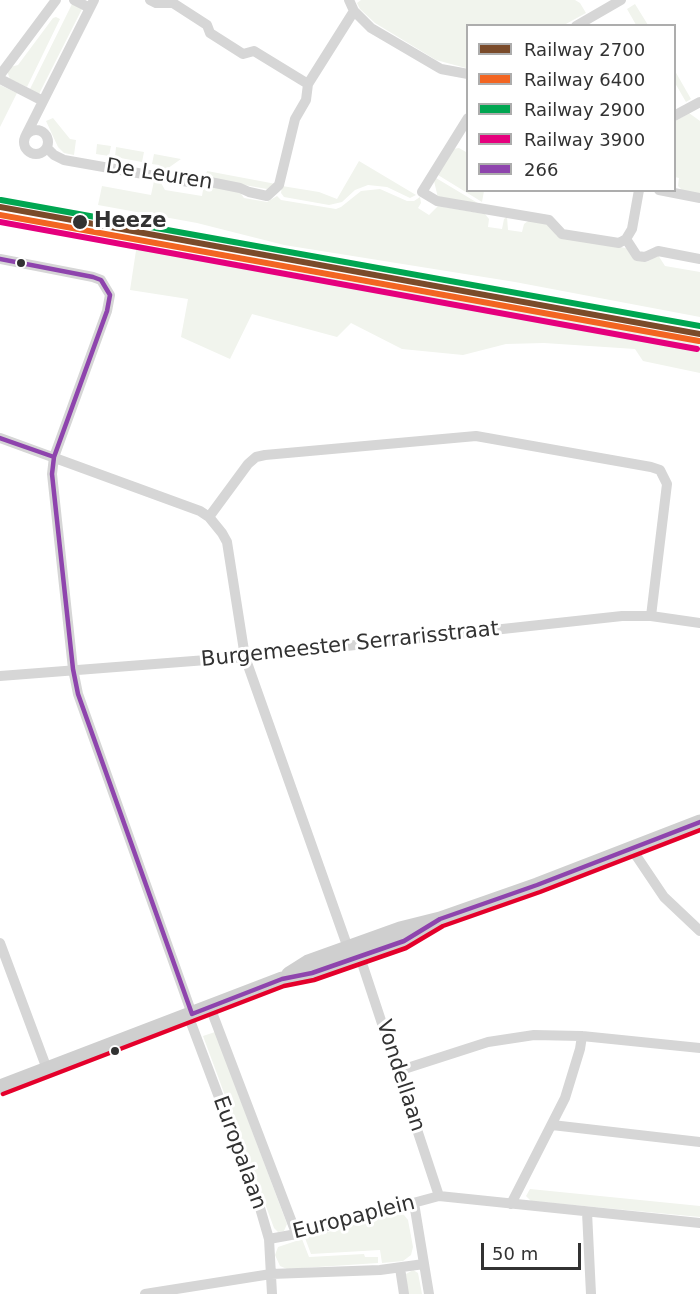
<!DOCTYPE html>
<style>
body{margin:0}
#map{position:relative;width:700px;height:1294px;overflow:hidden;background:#fff;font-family:"DejaVu Sans",sans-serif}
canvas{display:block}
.legend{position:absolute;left:466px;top:24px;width:210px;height:168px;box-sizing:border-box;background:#fff;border:2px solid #adadad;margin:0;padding:8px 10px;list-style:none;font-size:18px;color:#323232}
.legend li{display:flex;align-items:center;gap:12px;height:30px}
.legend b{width:30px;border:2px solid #adadad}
.scale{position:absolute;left:481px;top:1243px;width:100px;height:27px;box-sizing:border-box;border:3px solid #323232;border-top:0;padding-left:8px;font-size:18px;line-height:21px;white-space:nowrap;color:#323232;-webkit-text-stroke:4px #fff;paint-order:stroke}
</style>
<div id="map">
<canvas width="700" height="1294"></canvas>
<ul class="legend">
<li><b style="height:8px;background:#7a4b2a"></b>Railway 2700</li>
<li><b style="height:8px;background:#f26522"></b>Railway 6400</li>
<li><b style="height:8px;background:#00a651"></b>Railway 2900</li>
<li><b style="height:8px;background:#e5007d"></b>Railway 3900</li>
<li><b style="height:8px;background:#8e44ad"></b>266</li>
</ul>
<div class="scale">50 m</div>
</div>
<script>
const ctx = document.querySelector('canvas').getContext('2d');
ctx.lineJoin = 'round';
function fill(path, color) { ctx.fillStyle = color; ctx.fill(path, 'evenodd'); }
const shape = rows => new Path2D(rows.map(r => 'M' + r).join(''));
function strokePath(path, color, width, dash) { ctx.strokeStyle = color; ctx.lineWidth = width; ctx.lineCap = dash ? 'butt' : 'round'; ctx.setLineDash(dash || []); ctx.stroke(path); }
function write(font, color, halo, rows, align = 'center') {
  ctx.font = font + ' "DejaVu Sans",sans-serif'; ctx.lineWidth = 6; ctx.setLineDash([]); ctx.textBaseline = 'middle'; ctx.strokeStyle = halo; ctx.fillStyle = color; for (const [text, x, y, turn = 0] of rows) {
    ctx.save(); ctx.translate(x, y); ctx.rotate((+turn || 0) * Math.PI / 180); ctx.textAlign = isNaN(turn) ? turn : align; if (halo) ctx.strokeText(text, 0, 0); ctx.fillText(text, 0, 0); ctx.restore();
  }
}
fill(shape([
 [361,0,575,0,580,3,586,13,564,25,468,26,468,68,466,68,436,60,375,23,360,9,357,3],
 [72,4,82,9,39,94,30,89],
 [635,4,648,25,636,25,635,23,627,9],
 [56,17,60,19,27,87,10,79,7,71,10,67,18,65,53,18],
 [675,71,691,99,686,102,675,83],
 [0,85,17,93,0,127],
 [689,113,700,121,700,194,682,190,678,186,679,178,675,177,674,122],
 [53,118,70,139,76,140,74,155,64,153,58,147,46,121],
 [97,144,111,146,109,156,96,154],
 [116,147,144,152,142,162,115,157],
 [459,148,466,152,467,149,468,190,484,191,482,202,438,175,453,149],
 [154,154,181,159,164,171,161,170,159,165,152,164],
 [359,161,416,195,410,198,387,187,368,185,355,190,342,202,329,205,284,197,281,193,282,186,319,192,337,199],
 [207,171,276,184,267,189,205,178],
 [436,178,481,205,438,198,434,181],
 [154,181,161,183,165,190,202,196,204,184,239,191,244,198,267,202,277,196,281,200,336,209,341,207,361,191,380,189,407,201,414,201,420,197,421,203,418,208,429,215,438,206,485,214,489,219,488,227,502,229,504,219,507,217,508,230,522,232,524,224,528,221,548,224,557,236,626,248,635,260,647,262,658,255,665,266,700,272,700,317,515,282,284,245,197,223,98,205,102,186,151,195],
 [137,244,700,343,700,373,643,361,635,349,544,343,506,344,463,355,402,349,351,323,337,337,252,314,230,359,181,337,188,299,130,290],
 [215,1032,287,1224,284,1231,278,1232,274,1228,203,1036],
 [530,1189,700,1206,700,1217,531,1201,526,1196],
 [398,1213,404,1215,408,1220,413,1247,411,1255,403,1261,382,1263,380,1250,311,1254,305,1238],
 [302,1239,309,1257,364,1254,365,1257,378,1257,378,1263,287,1269,280,1266,275,1255,278,1247],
 [413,1270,418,1273,422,1294,408,1294,406,1274]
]), '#f1f4ed');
strokePath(shape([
 [74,0,90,8],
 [150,0,156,3,173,3,207,25,210,33,243,54,254,51,308,84],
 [349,0,354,11,371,28,441,69,468,74],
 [576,26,621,0],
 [0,75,56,0],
 [0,79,43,101],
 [674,116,700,102],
 [468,118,422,192,437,201,549,220,562,234,619,243,626,239,632,229,639,190],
 '24 142a12 12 0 1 1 24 0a12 12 0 1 1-24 0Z',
 [26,135,94,0],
 [47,148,54,155,64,160,200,184,205,181,240,188,249,192,267,196,279,185,295,119,306,100,308,84,354,11],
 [659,190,700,198],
 [626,239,637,256,645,257,658,251,700,259],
 [0,259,93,277,101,280,110,295,107,311,54,457,52,474,73,669,78,694,192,1014],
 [0,438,200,511,209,517,222,533,227,542,245,657,348,948,360,957,439,1196],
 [209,517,248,464,256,457,265,455,476,436,651,467,660,470,667,484,651,616],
 [0,676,245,657,622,616,651,616,700,623],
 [631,848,664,897,700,931],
 [0,943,47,1069],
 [210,1007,296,1233],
 [188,1015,258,1201,269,1239,272,1294],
 [398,1071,488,1042,534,1035,582,1036,700,1048],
 [552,1125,700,1142],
 [414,1203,429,1294],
 [511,1204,565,1098,580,1049,582,1036],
 [587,1212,591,1294],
 [269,1239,302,1233,439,1196,700,1223],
 [400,1268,404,1294],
 [145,1294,271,1274,380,1270,424,1264]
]), '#d6d6d6', 10);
strokePath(shape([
 [289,974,308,962,400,929,440,919,537,885,700,822],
 [0,1087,282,979,312,973,404,941,440,919]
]), '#cfcfcf', 15);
strokePath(shape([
 [0,259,93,277,101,280,110,295,107,311,54,457,52,474,73,669,78,694,192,1014],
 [0,438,54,457],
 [192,1014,282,979,312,973,404,941,440,919,537,885,700,822]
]), '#8e44ad', 4.5);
strokePath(shape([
 [3,1094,284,986,314,980,406,948,443,926,540,892,700,830]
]), '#e4002b', 4.5);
strokePath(shape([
 [0,207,700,334]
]), '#7a4b2a', 6);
strokePath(shape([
 [0,215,699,341]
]), '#f26522', 6);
strokePath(shape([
 [1,200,700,326]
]), '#00a651', 6);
strokePath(shape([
 [0,222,697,349]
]), '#e5007d', 6);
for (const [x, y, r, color] of [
 [80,222,8,"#323232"],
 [21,263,5,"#323232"],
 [115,1051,5,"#323232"]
]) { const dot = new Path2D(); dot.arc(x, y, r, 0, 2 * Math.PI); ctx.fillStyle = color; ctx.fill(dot); strokePath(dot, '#fff', 2); }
write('21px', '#323232', '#fff', [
 ["De Leuren",159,175,9],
 ["Burgemeester Serrarisstraat",350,645,-6],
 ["Vondellaan",400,1076,72],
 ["Europalaan",239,1153,70],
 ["Europaplein",354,1218,-14]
]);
write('bold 21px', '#323232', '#fff', [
 ["Heeze",94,222]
], 'left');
</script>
